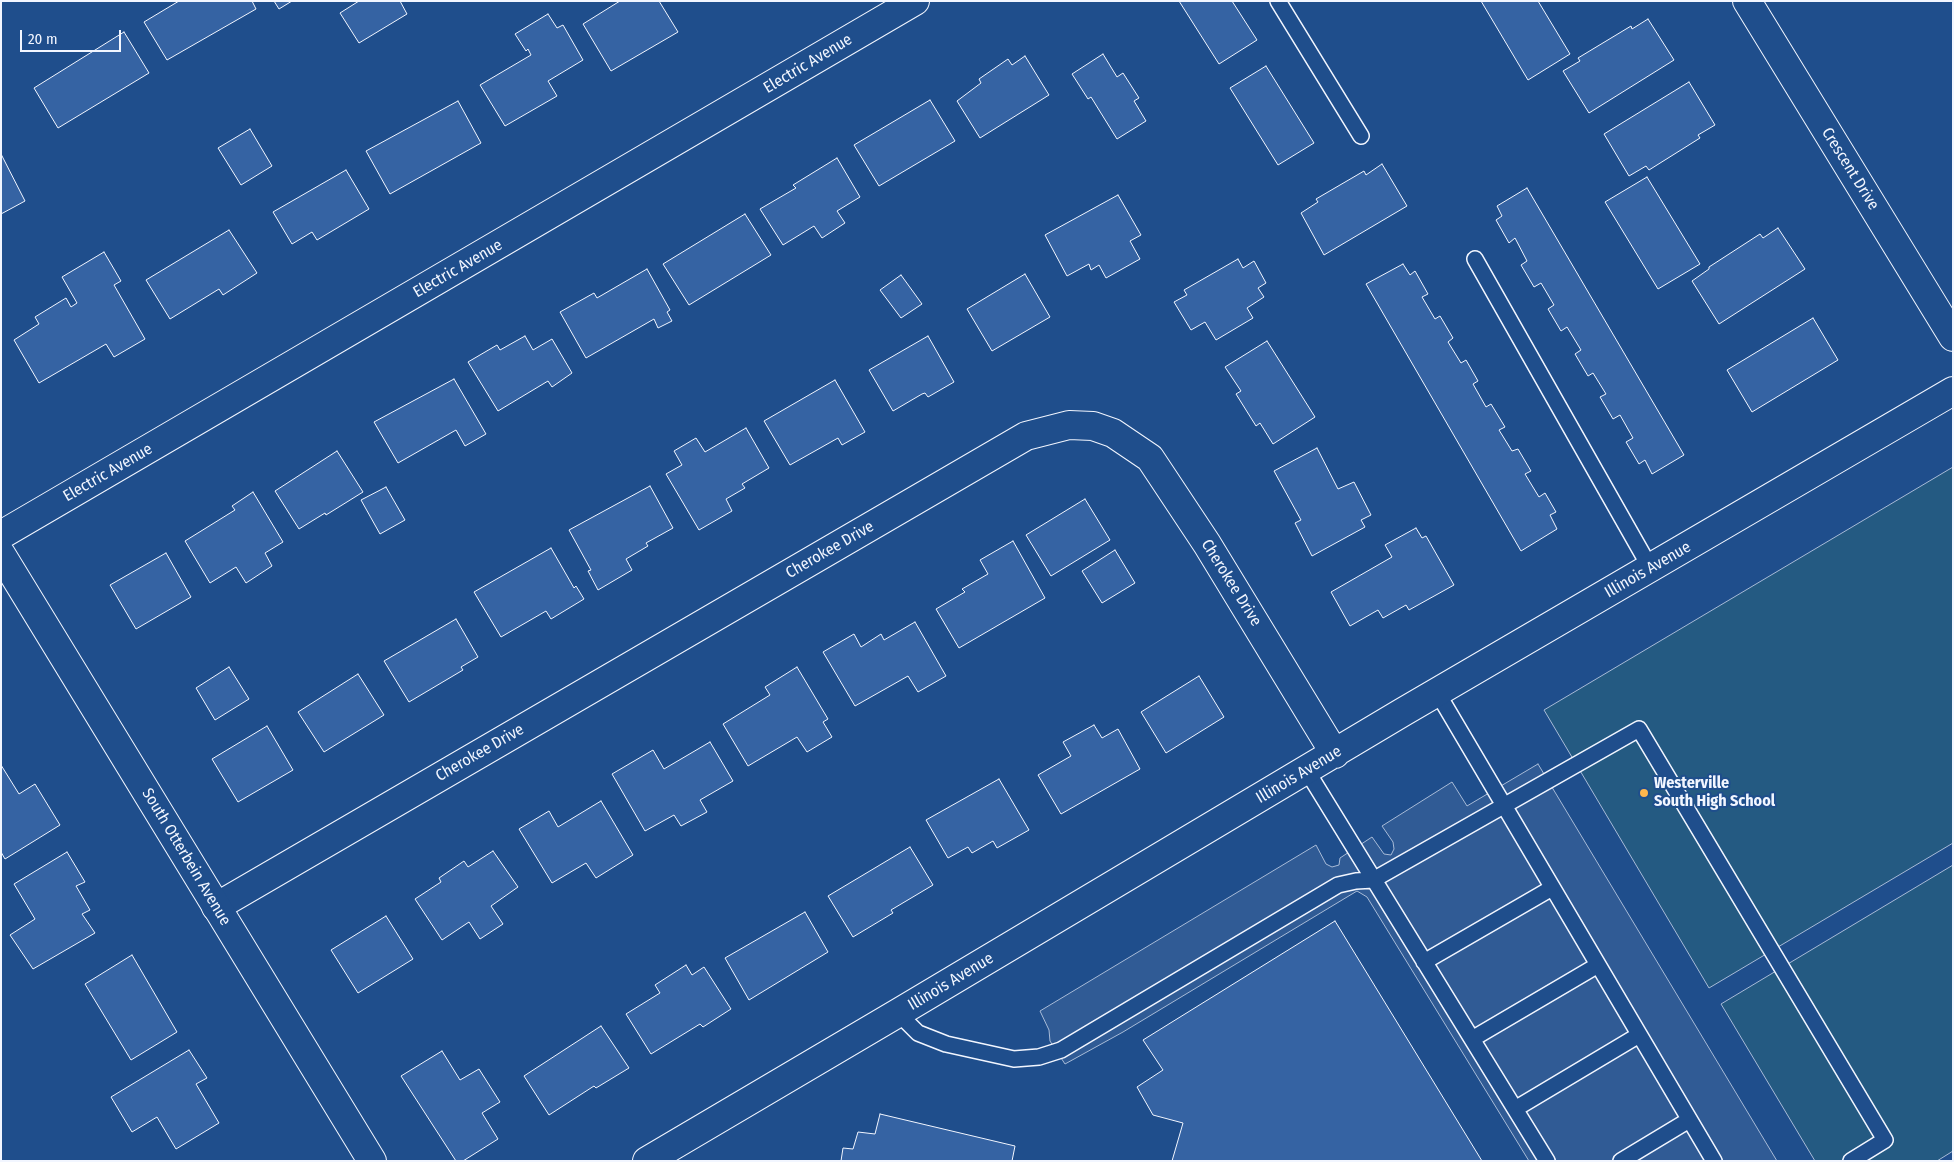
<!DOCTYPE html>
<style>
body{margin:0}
#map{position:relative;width:1954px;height:1162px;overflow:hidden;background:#1f4e8c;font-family:"Fira Sans Condensed",sans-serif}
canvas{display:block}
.frame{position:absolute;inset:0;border:2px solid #f2f6ff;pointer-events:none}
.scale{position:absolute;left:20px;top:30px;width:101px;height:22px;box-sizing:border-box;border:2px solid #f2f6ff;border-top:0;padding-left:6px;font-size:15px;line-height:18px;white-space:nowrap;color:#f2f6ff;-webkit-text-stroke:4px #1f4e8c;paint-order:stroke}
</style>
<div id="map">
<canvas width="1954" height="1162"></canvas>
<div class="frame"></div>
<div class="scale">20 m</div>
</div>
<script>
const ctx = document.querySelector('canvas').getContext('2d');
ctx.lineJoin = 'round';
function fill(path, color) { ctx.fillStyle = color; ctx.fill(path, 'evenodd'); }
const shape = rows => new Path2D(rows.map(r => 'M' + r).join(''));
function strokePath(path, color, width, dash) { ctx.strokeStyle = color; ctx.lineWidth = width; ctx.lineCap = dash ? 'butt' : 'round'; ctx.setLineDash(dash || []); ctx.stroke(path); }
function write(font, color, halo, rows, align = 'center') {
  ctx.font = font + ' "Fira Sans Condensed",sans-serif'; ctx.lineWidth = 4; ctx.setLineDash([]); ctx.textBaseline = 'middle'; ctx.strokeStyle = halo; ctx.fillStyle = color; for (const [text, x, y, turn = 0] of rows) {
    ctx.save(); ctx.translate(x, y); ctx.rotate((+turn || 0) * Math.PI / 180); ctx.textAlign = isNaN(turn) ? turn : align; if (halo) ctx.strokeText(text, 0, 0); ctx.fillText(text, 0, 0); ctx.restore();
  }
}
const green = shape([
 [1953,467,1953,843,1709,988,1544,710,1953,467],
 [1953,865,1953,1151,1937,1161,1815,1161,1721,1004,1953,865]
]);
fill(green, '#245a82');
strokePath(green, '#a8bbd7', 1);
const parking = shape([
 [1538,764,1777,1161,1529,1161,1367,897,1357,891,1123,1032,1065,1064,1050,1041,1049,1030,1040,1011,1316,845,1326,864,1332,867,1339,865,1340,858,1372,837,1384,854,1391,855,1394,849,1393,842,1382,826,1452,782,1467,806,1538,764]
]);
fill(parking, '#305b95');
strokePath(parking, '#a8bbd7', 1);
const building = shape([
 [179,1,252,1,256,9,167,60,144,22,179,1],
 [274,1,292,1,279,9,274,1],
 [359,1,400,1,407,14,359,43,340,13,359,1],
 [620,1,659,1,678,32,611,71,583,24,620,1],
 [1179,1,1232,1,1257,40,1219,64,1179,1],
 [1481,1,1538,1,1570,54,1528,80,1481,1],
 [548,14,557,28,563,25,583,60,548,81,557,96,505,126,480,85,531,55,528,49,526,51,515,34,548,14],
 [1648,19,1674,60,1589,113,1563,71,1580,61,1578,58,1631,26,1632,29,1648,19],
 [124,32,149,73,58,128,34,88,124,32],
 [1103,54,1117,77,1123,73,1139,98,1134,101,1146,121,1117,139,1091,97,1088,99,1072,74,1103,54],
 [1025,56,1049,95,980,138,957,101,981,83,979,79,1008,59,1012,65,1025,56],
 [1266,66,1314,143,1278,165,1230,88,1266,66],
 [1689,82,1715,125,1698,135,1700,138,1649,170,1646,166,1629,176,1604,134,1689,82],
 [930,100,955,141,879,186,854,145,930,100],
 [458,101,481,143,390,194,366,151,458,101],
 [250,129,272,166,241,185,218,148,250,129],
 [1,154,25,201,1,214,1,154],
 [837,158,860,197,837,211,845,223,822,238,814,226,783,245,760,209,796,188,793,185,837,158],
 [1382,164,1407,206,1324,255,1301,213,1318,202,1316,199,1364,171,1366,175,1382,164],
 [346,170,369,209,317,240,312,232,292,244,273,212,346,170],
 [1647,177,1700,264,1658,289,1605,202,1647,177],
 [1527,188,1684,455,1652,474,1645,460,1639,464,1626,442,1633,438,1620,415,1613,419,1600,397,1606,394,1593,373,1588,376,1575,354,1581,350,1567,327,1561,331,1548,309,1554,305,1541,283,1534,287,1521,265,1527,261,1515,238,1509,243,1496,220,1502,216,1497,206,1527,188],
 [1118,195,1141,235,1130,241,1140,259,1106,278,1099,265,1091,270,1089,264,1067,276,1045,235,1118,195],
 [745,214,771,255,689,305,663,264,745,214],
 [1778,228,1805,269,1719,324,1692,281,1709,269,1709,267,1760,234,1763,238,1778,228],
 [229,230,257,273,223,295,219,289,170,319,146,280,229,230],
 [104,252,121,281,114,285,145,339,114,357,106,344,39,383,14,340,39,324,35,317,66,298,71,307,77,303,62,277,104,252],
 [1238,259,1243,268,1254,261,1266,283,1258,288,1264,297,1247,308,1253,318,1216,340,1205,322,1191,330,1174,302,1187,295,1184,290,1238,259],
 [1403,264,1410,275,1415,271,1428,294,1422,297,1435,319,1440,316,1453,338,1448,342,1461,363,1466,360,1478,381,1473,384,1486,407,1491,404,1505,427,1499,430,1512,451,1518,449,1531,471,1525,474,1539,497,1545,493,1556,512,1550,515,1557,529,1521,551,1366,284,1403,264],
 [647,269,670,310,667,312,672,321,658,328,654,319,586,358,560,312,594,293,597,298,647,269],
 [1025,274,1050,317,992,351,967,309,1025,274],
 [901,275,922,304,901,318,880,290,901,275],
 [1813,318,1838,360,1752,412,1727,370,1813,318],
 [525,336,533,350,552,339,572,373,552,387,548,381,498,411,468,362,497,345,500,350,525,336],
 [928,336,954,382,928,397,925,393,922,394,893,411,869,370,928,336],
 [1267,341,1315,417,1273,444,1260,423,1256,426,1236,394,1241,391,1225,367,1267,341],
 [454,379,486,434,465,446,456,430,398,463,374,422,454,379],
 [835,380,865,432,842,445,838,438,790,465,764,421,835,380],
 [746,428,769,468,742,484,745,488,726,499,732,511,699,530,666,474,682,465,674,451,696,438,705,452,746,428],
 [1317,448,1338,489,1354,482,1371,515,1361,520,1365,527,1312,556,1295,523,1301,520,1274,471,1317,448],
 [337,451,363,492,326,515,325,513,299,529,275,491,337,451],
 [650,486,673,528,646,543,648,546,626,559,632,570,598,590,588,571,591,570,569,530,650,486],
 [386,487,405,520,380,534,361,500,386,487],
 [253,492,283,542,265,553,272,566,246,583,236,567,210,583,185,541,235,510,232,506,253,492],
 [1085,499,1110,540,1051,576,1026,535,1085,499],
 [1416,528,1422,538,1426,536,1454,585,1409,610,1406,605,1383,618,1378,610,1350,626,1331,592,1392,557,1385,545,1416,528],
 [1013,541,1045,598,959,648,936,609,965,592,962,589,988,574,980,560,1013,541],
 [551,548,574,588,576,586,584,599,551,619,546,611,501,637,474,592,551,548],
 [1115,550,1135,583,1102,603,1082,571,1115,550],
 [166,553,191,597,136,629,110,585,166,553],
 [456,619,478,657,461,667,463,670,409,702,384,661,456,619],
 [915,622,946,676,918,692,908,676,855,706,823,652,854,634,861,647,881,634,884,640,915,622],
 [229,667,249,699,215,720,196,688,229,667],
 [797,667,828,719,823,722,832,737,807,752,797,737,748,766,723,724,770,695,765,687,797,667],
 [358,674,384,715,324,752,298,712,358,674],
 [1199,676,1224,717,1166,753,1141,712,1199,676],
 [1094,725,1102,738,1118,729,1140,769,1061,814,1038,775,1071,756,1063,742,1094,725],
 [267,726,293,770,238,802,212,759,267,726],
 [710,742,733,781,700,800,707,812,681,826,674,815,645,831,612,774,653,750,664,769,710,742],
 [1,765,19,794,35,784,60,825,5,859,1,852,1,765],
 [999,779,1029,830,997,848,993,841,972,853,968,847,948,858,926,820,999,779],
 [601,801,633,855,596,878,586,863,552,883,519,829,549,811,558,827,601,801],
 [910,847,933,885,891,910,893,913,853,937,828,896,910,847],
 [493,851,518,887,491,906,503,924,480,939,469,922,442,940,415,899,441,882,439,878,464,861,468,867,493,851],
 [67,852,85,882,76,886,90,910,82,914,95,933,33,969,10,935,35,919,14,884,67,852],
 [805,912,828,952,749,1000,725,958,805,912],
 [386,916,413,959,358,993,331,950,386,916],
 [1335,921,1482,1161,1172,1161,1183,1123,1153,1115,1137,1087,1163,1070,1143,1040,1335,921],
 [132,955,177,1032,131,1060,85,984,132,955],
 [686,965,692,975,704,967,731,1009,703,1027,700,1024,651,1054,626,1014,660,993,655,985,686,965],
 [601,1026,629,1068,596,1088,594,1086,549,1115,524,1076,601,1026],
 [189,1050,207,1078,196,1084,219,1123,176,1149,157,1117,132,1132,111,1097,189,1050],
 [442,1051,460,1080,479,1069,500,1102,482,1113,498,1139,463,1161,456,1161,401,1076,442,1051],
 [880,1114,1015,1146,1012,1161,841,1161,843,1148,853,1149,858,1132,875,1134,880,1114]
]);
fill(building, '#3563a3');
strokePath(building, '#f2f6ff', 1);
const lane = shape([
 [1278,1,1361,136],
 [1475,259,1651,569],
 [1437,692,1714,1161],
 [1307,771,1547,1161],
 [1424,962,1552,888],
 [898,1013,918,1033,946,1044,1014,1059,1039,1057,1061,1050,1338,885,1356,881,1373,880,1639,729,1885,1140,1851,1161],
 [1472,1039,1598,965],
 [1515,1109,1639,1035],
 [1621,1161,1689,1120]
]);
const street = shape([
 [1747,1,1953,337],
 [1,535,915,1],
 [216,907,1026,436,1069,425,1093,426,1113,433,1150,458,1207,544,1335,754],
 [647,1161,898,1013,1403,712,1953,391]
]);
const secondary = shape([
 [1,554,372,1161]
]);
strokePath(lane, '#f2f6ff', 18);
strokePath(street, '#f2f6ff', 30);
strokePath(secondary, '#f2f6ff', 30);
strokePath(lane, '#1f4e8c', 15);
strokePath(street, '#1f4e8c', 28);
strokePath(secondary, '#1f4e8c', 28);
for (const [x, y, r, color] of [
 [1644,793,5,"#ffb74d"]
]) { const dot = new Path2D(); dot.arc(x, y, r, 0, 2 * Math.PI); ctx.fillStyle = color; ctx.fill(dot); strokePath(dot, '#1f4e8c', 2); }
write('16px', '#f2f6ff', '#1f4e8c', [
 ["Electric Avenue",808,64,-31],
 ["Crescent Drive",1850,169,58],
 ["Electric Avenue",458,269,-30],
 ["Electric Avenue",108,473,-30],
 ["Cherokee Drive",830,550,-30],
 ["Illinois Avenue",1648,570,-30],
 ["Cherokee Drive",1231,583,58],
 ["Cherokee Drive",480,753,-30],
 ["Illinois Avenue",1299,775,-31],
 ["South Otterbein Avenue",186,857,59],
 ["Illinois Avenue",951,982,-31]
]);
write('bold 16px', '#f2f6ff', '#1f4e8c', [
 ["Westerville",1654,784],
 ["South High School",1654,802]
], 'left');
</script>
